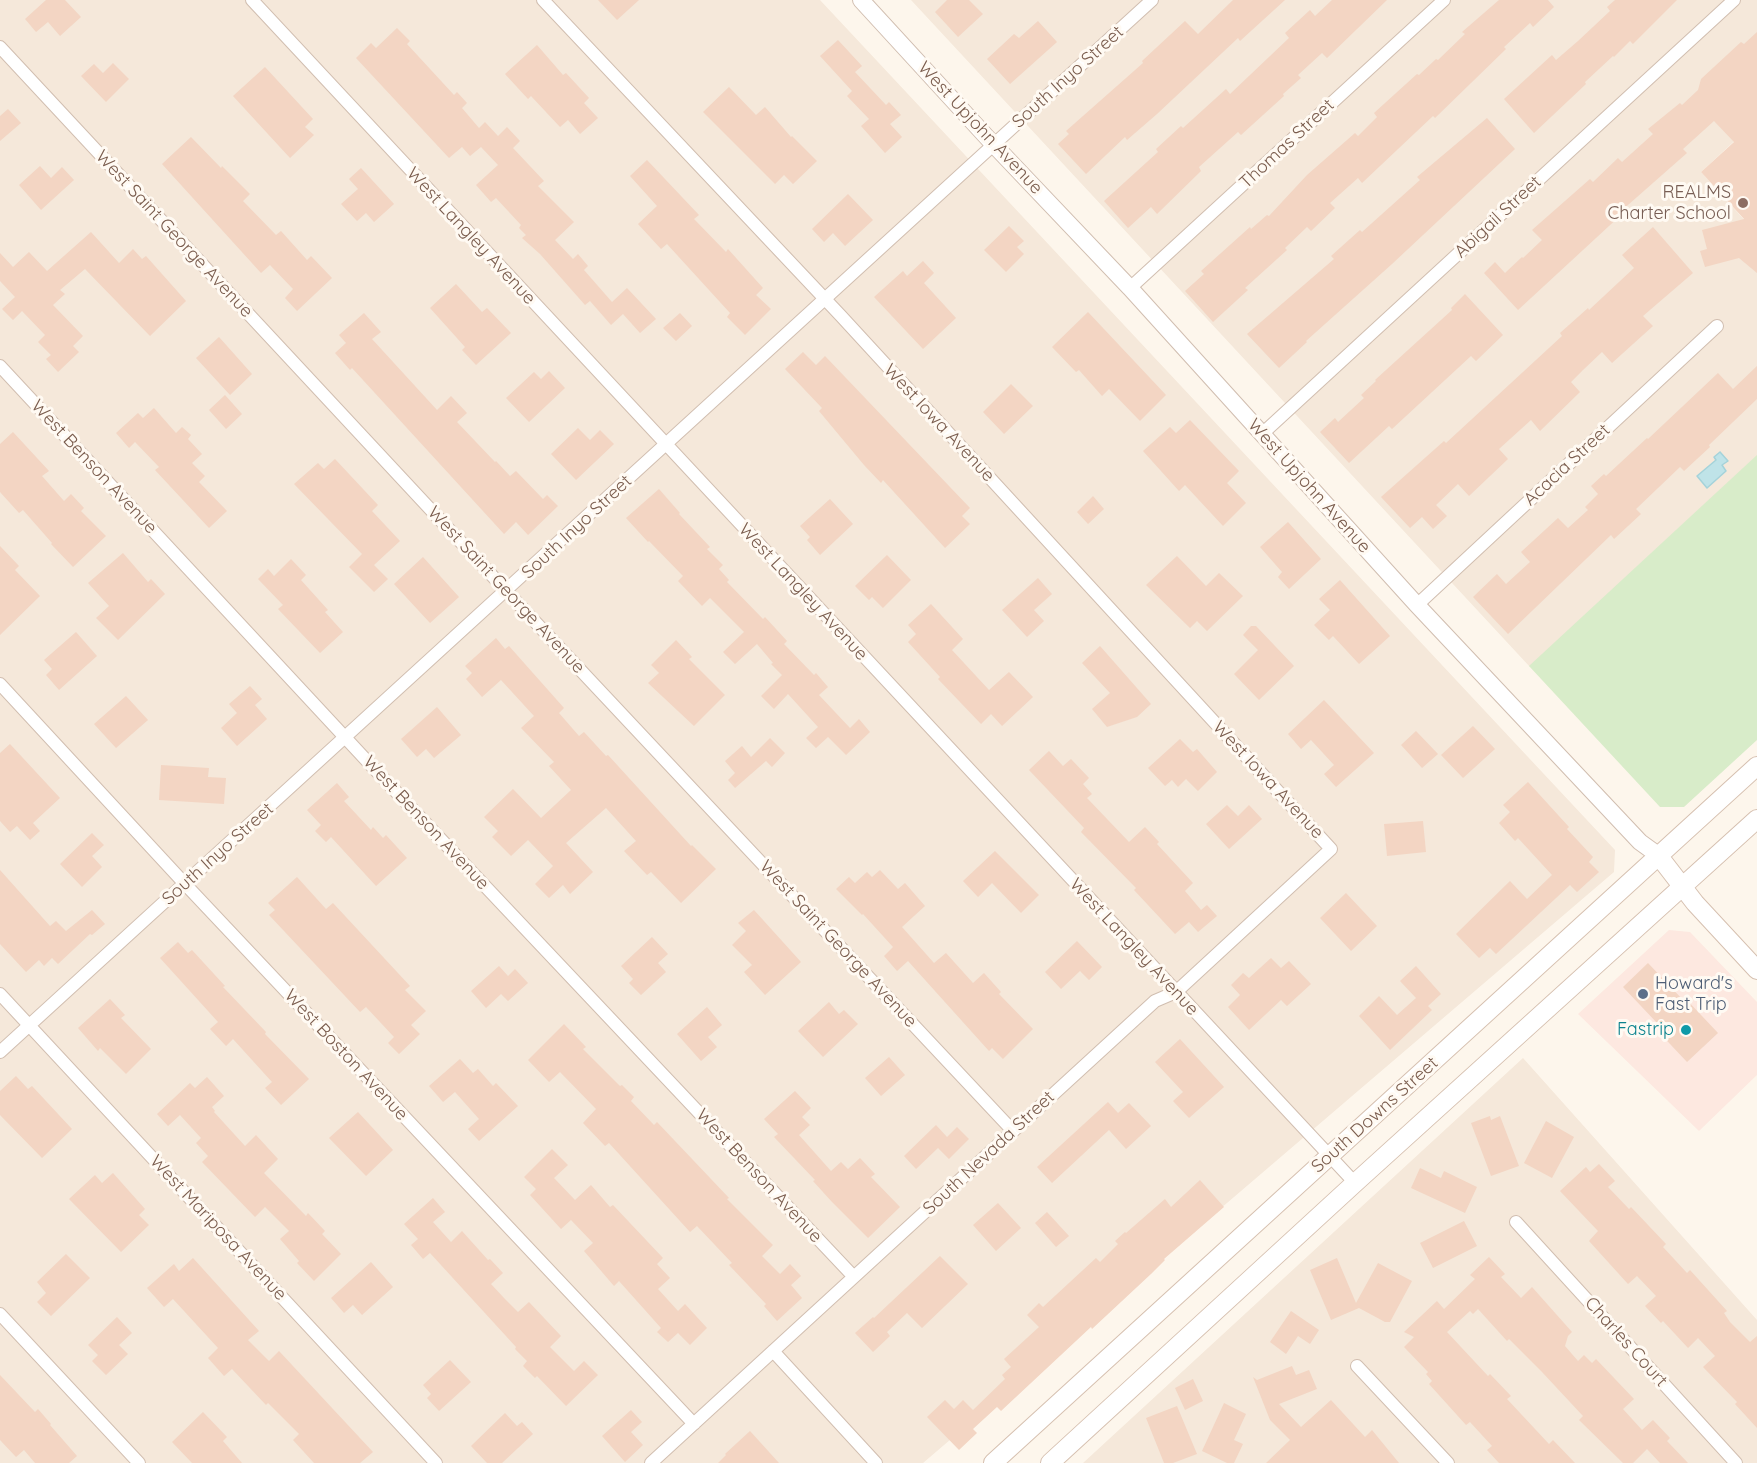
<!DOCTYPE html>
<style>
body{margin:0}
canvas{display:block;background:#fdf6ec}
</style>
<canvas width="1757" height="1463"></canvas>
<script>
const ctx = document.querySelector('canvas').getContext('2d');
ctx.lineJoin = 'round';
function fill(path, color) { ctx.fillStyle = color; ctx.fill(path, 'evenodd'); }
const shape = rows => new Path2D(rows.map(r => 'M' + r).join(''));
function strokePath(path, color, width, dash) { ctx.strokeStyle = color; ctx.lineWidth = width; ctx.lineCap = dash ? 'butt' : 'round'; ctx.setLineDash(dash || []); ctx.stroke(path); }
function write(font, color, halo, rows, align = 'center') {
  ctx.font = font + ' Quicksand,sans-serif'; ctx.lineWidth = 6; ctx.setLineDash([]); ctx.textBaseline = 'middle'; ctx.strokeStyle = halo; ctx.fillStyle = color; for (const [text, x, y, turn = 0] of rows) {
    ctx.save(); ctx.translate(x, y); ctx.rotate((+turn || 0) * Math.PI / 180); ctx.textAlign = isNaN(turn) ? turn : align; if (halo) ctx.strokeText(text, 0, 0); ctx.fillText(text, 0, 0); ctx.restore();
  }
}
fill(shape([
 [0,0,820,0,1615,850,1614,872,923,1463,0,1463],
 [911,0,1757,0,1757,120,1701,172,1757,234,1757,456,1530,667],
 [1523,1058,1757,1320,1757,1463,1083,1463]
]), '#f5e8da');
fill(shape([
 [1669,930,1690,932,1757,1002,1757,1075,1699,1131,1578,1014]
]), '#fde8e0');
fill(shape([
 [1757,455,1757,740,1684,807,1660,807,1529,666]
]), '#d8ecc9');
const water = shape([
 [1720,452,1728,461,1722,465,1726,471,1707,488,1697,476,1716,460,1714,457,1720,452]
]);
fill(water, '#bfe3e8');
strokePath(water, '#a5d3da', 1.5);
fill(shape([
 [46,0,65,0,81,17,60,36,48,22,36,32,25,19],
 [598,0,639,0,617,20],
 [947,0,969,0,983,14,958,37,935,12],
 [1233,0,1285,0,1240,41,1238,38,1157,114,1127,140,1125,137,1086,174,1058,144,1069,134,1066,131,1143,63,1142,61,1185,21,1198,34],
 [1332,0,1387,0,1327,58,1322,53,1298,75,1301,78,1283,94,1284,96,1241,135,1238,132,1199,167,1201,171,1157,214,1151,207,1128,228,1104,201,1158,152,1156,149,1181,126,1183,128,1226,89,1230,94,1289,38,1285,33,1310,10,1315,16],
 [1499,0,1548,0,1554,7,1533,27,1530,23,1504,47,1506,49,1435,118,1433,116,1362,183,1358,178,1330,203,1335,208,1311,231,1307,227,1285,248,1287,250,1245,288,1248,290,1213,322,1185,291,1204,274,1201,271,1250,227,1251,229,1267,215,1269,216,1307,175,1355,133,1358,136,1377,117,1374,113,1417,74,1419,75,1436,59,1438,60,1465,34,1462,32],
 [1615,0,1677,0,1633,44,1630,41,1614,57,1613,56,1585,82,1586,84,1534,133,1504,99,1552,55,1556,60,1578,41,1610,11,1607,7],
 [1038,21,1057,42,1010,84,987,59,1014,34,1019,38],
 [397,28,410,41,407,44,454,95,457,92,467,103,462,108,479,128,485,122,498,136,507,127,520,141,513,148,544,181,538,186,574,222,555,240,573,259,578,254,588,266,584,270,612,302,627,288,656,319,640,333,623,314,611,325,590,301,585,305,540,254,522,238,526,235,519,228,521,225,496,198,491,202,476,185,498,165,481,147,470,156,462,147,449,158,356,58,371,43,376,48],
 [1757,32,1757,273,1739,258,1705,267,1700,251,1707,249,1702,230,1744,219,1701,172,1734,142,1714,121,1683,149,1687,153,1620,212,1622,214,1518,310,1484,273,1495,262,1505,273,1522,257,1523,258,1542,240,1532,230,1590,179,1593,182,1618,158,1622,162,1653,134,1648,129,1680,103,1682,105,1698,90,1701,79,1741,42,1744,44],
 [838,40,862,66,855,72,886,105,889,102,901,115,890,124,902,137,885,153,861,126,869,119,847,96,852,91,820,56],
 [537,45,563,75,566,73,589,98,584,103,598,118,580,134,568,120,560,127,531,96,528,99,505,74],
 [113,63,129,79,106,102,81,76,94,64,103,73],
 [265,67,313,119,305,127,314,135,290,158,233,96],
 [729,87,756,115,765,107,791,137,792,136,817,161,793,184,784,175,775,184,703,112],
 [8,109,21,123,0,141,0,116],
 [1487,118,1515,149,1392,264,1306,341,1307,342,1279,368,1247,334,1334,259,1331,256,1360,230,1362,232,1420,180,1417,177],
 [191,137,221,168,222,166,250,194,243,201,276,235,281,231,307,260,311,256,332,278,297,311,285,298,293,289,270,265,261,273,162,164],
 [647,160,699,215,694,219,726,252,728,249,763,288,756,295,771,309,745,335,727,317,730,313,667,244,661,249,638,224,657,206,630,176],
 [40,166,51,178,62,167,74,180,41,210,19,185],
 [361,168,394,204,374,222,366,213,357,221,341,204,358,189,349,179],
 [848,194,873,220,845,246,833,233,824,242,812,229],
 [1009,226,1024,241,1017,247,1024,254,1006,272,984,250],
 [1653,227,1693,273,1643,316,1653,326,1612,363,1602,352,1583,370,1571,382,1580,392,1540,431,1531,420,1499,449,1508,459,1469,496,1458,484,1436,505,1447,516,1433,529,1422,517,1410,528,1381,497,1444,441,1446,443,1562,336,1560,333,1588,308,1589,310,1634,268,1622,255],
 [91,232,119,263,133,249,142,259,146,256,186,301,150,336,85,269,60,290,65,294,53,305,83,336,73,346,79,352,58,372,46,359,51,355,38,342,45,335,22,311,13,320,2,309,15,297,0,281,0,253,13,267,29,252,47,271],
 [923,261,934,273,924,283,956,318,923,349,874,297,903,271,907,276],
 [456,284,482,312,487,308,511,333,476,365,462,350,465,347,430,308],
 [1465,294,1503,335,1476,361,1471,356,1392,429,1389,426,1349,463,1320,432,1335,418,1338,422,1364,398,1361,395,1376,381,1375,380,1452,310,1451,308],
 [1088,312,1166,395,1140,421,1109,389,1102,396,1079,370,1076,372,1052,347],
 [364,313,381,332,372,339,437,410,451,396,467,413,457,422,495,462,496,461,510,476,516,471,543,499,547,495,558,506,528,535,516,522,504,534,352,368,350,370,335,353,346,343,339,335],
 [680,313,692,326,676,341,663,328],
 [219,337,252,374,230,395,196,358],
 [803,352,816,365,825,356,970,508,962,516,970,524,945,548,883,480,881,483,864,465,819,411,822,408,785,369],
 [1757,366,1757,399,1709,445,1710,447,1684,471,1680,467,1636,509,1641,514,1614,539,1611,535,1508,634,1473,597,1497,574,1506,584,1530,562,1521,552,1558,518,1568,528,1588,510,1585,507,1598,494,1591,486,1604,474,1606,476,1647,438,1648,439,1718,373,1733,389],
 [549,371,565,388,529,422,506,398,534,372,541,379],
 [1011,384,1033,406,1004,434,983,412],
 [225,395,242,414,226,429,209,410],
 [154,408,176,433,182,427,191,435,188,439,202,454,192,463,205,476,199,482,227,511,209,528,155,470,159,467,135,442,129,448,116,433,138,413,143,418],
 [1190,420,1239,471,1227,483,1246,503,1223,526,1185,485,1179,491,1143,451,1170,427,1176,433],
 [578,428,590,440,600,430,614,444,576,480,551,454],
 [13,432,49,471,42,476,64,501,71,494,84,508,81,511,106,536,73,567,51,544,52,543,23,510,19,513,0,492,0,444],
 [335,459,378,505,372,511,400,541,374,565,388,579,374,592,349,567,362,554,294,484,318,463,324,469],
 [659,489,680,513,679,514,710,547,707,549,723,565,719,569,729,580,727,582,763,619,765,617,787,641,784,644,814,675,816,673,828,687,819,695,850,728,859,719,870,732,846,755,828,737,816,748,806,738,818,727,788,694,774,709,761,696,782,675,771,664,773,663,757,644,735,664,723,652,744,632,710,598,702,606,678,581,683,576,649,541,648,542,626,518],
 [1093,496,1104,509,1088,524,1077,512],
 [830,499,853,524,820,555,807,540,810,537,800,526],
 [1288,522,1321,559,1289,589,1278,577,1282,572,1260,547],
 [0,546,19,566,15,570,40,596,0,635],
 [123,553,148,582,151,579,165,594,118,640,96,618,109,606,88,583],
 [887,555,911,580,883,608,872,597,869,600,855,586],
 [1177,556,1206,586,1219,573,1243,596,1207,631,1197,621,1190,628,1146,585],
 [423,557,459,597,430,623,394,584],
 [291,559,306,575,301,580,328,610,325,612,343,632,320,653,278,609,283,605,258,579,268,569,274,576],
 [1038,578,1052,594,1034,610,1044,621,1027,637,1002,610],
 [1340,580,1390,636,1359,664,1333,636,1329,640,1314,625,1330,610,1319,599],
 [931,604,963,639,952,650,989,690,1009,672,1033,697,1002,726,991,714,981,724,938,679,940,677,908,642,916,634,908,625],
 [1251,626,1256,626,1294,666,1259,700,1234,674,1258,650,1243,635],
 [76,632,97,656,59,690,46,675,52,669,44,660],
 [496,638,505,649,509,646,564,708,559,713,579,736,584,732,606,756,608,755,691,846,692,845,716,869,681,903,651,872,647,875,624,851,636,841,606,808,566,843,593,872,570,894,563,885,549,898,535,884,553,866,528,840,511,856,492,837,498,831,484,817,513,789,541,818,571,790,549,766,554,762,521,728,534,716,501,680,482,697,466,679,472,673,465,666],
 [676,640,692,657,689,659,725,695,694,726,648,683,659,673,651,665],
 [1100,646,1151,704,1137,717,1107,727,1092,709,1110,693,1082,663],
 [250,686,262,699,255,705,267,719,237,746,221,728,237,713,229,704],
 [126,696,148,720,116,748,94,724],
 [1324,700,1374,753,1336,787,1324,774,1334,765,1311,740,1301,749,1288,734],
 [437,707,461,735,434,758,426,749,417,757,401,739],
 [1473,726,1495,749,1463,778,1441,755],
 [1416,731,1438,754,1422,768,1401,745],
 [770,738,785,753,772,767,766,761,735,788,728,780,735,773,725,761,742,746,751,757],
 [1180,739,1193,752,1197,749,1217,772,1198,791,1186,779,1178,787,1172,780,1165,786,1148,768],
 [10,744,60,798,33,823,40,831,30,840,17,826,10,832,0,821,0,753],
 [1049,751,1063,766,1071,759,1089,778,1083,784,1092,794,1087,798,1129,842,1145,827,1159,842,1157,844,1193,883,1185,891,1201,910,1207,905,1217,916,1198,932,1189,922,1175,934,1134,890,1136,888,1081,832,1084,828,1029,770],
 [161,765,209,768,208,777,226,778,224,804,159,800],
 [1528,782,1569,827,1567,829,1593,857,1589,862,1599,872,1577,892,1570,885,1496,954,1490,948,1479,958,1456,934,1510,881,1527,899,1552,875,1518,838,1515,841,1499,823,1510,812,1503,805],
 [337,783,349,797,344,801,371,830,373,827,383,838,386,835,407,858,376,886,331,837,326,842,315,831,321,825,307,810],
 [1227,805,1238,816,1249,805,1262,819,1229,849,1206,824],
 [1423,821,1426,852,1387,856,1384,824],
 [92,833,104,845,92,856,102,867,82,887,60,864],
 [995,851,1039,895,1021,913,992,883,978,897,963,881],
 [0,870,50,926,56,921,66,931,92,910,105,924,92,935,90,934,58,964,52,958,44,966,39,960,26,972,0,944],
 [880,870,898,889,905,883,925,906,902,927,934,963,946,953,973,983,984,973,1001,992,999,994,1033,1029,1003,1059,992,1048,989,1051,908,961,897,971,884,956,893,947,863,914,862,915,836,889,849,877,855,883,867,872,872,877],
 [297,877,326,909,333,903,410,986,405,990,426,1011,411,1025,420,1034,399,1054,388,1043,394,1037,366,1007,360,1012,269,915,275,910,268,903],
 [1346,893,1377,926,1351,951,1320,918],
 [754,910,801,962,765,995,744,972,752,965,732,945,746,931,738,923],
 [652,937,668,954,658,963,666,972,641,995,629,983,633,979,621,966],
 [1077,941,1102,967,1089,980,1080,971,1061,989,1045,972],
 [178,942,188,953,192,950,225,986,223,987,266,1032,265,1034,309,1079,281,1105,265,1088,272,1082,233,1039,226,1046,210,1029,218,1022,160,958],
 [1271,958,1281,968,1289,961,1311,984,1287,1006,1281,1000,1249,1030,1228,1007,1240,995,1231,985,1243,973,1249,978],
 [1648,963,1683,1000,1685,998,1718,1033,1687,1062,1654,1027,1658,1024,1623,987],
 [499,966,508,976,515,969,528,983,508,1001,501,994,486,1008,471,991],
 [1416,966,1441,994,1428,1006,1432,1010,1390,1050,1359,1016,1379,996,1397,1015,1416,998,1400,981],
 [110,999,125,1015,121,1018,151,1049,126,1074,100,1048,98,1051,78,1028],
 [829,1002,839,1014,844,1010,858,1024,823,1057,798,1031],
 [707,1007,722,1025,708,1037,717,1047,701,1061,677,1034],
 [564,1024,586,1047,583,1049,620,1086,622,1085,634,1097,631,1101,654,1125,657,1122,729,1198,727,1199,773,1245,762,1256,780,1274,790,1264,801,1276,791,1285,802,1298,777,1321,764,1306,766,1304,729,1265,732,1263,697,1226,690,1232,609,1143,605,1146,583,1123,596,1109,560,1072,549,1082,528,1060],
 [1180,1039,1224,1087,1189,1118,1173,1101,1183,1092,1155,1062],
 [889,1057,905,1075,881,1096,865,1078],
 [460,1059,473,1073,478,1069,493,1086,496,1083,518,1106,479,1141,468,1129,479,1119,455,1092,443,1102,429,1086],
 [16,1076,28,1089,32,1086,72,1129,42,1158,0,1115,0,1091],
 [207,1077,224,1096,212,1107,215,1111,214,1112,245,1146,256,1135,278,1159,264,1173,306,1216,308,1213,325,1231,322,1234,341,1254,314,1281,297,1263,299,1261,280,1239,289,1231,265,1207,255,1217,202,1162,208,1156,196,1143,201,1138,180,1115,168,1126,157,1114,190,1083,195,1088],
 [795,1091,811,1108,802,1117,810,1125,799,1135,831,1171,841,1162,848,1169,860,1158,875,1174,871,1177,900,1207,868,1238,832,1202,813,1181,815,1180,774,1137,778,1134,764,1119],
 [1108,1102,1118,1113,1129,1103,1151,1126,1126,1149,1109,1130,1052,1183,1037,1167],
 [358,1112,393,1150,366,1176,329,1138],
 [1490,1116,1491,1120,1500,1116,1519,1166,1491,1176,1471,1123],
 [1546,1121,1574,1137,1552,1178,1524,1163],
 [936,1125,947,1137,957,1127,969,1139,949,1159,938,1148,916,1169,904,1156],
 [552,1149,568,1165,554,1178,575,1200,591,1185,610,1207,613,1205,663,1258,657,1264,670,1278,658,1289,678,1311,685,1304,707,1328,690,1345,678,1333,668,1342,657,1332,661,1328,619,1281,614,1286,584,1251,593,1243,571,1220,561,1229,530,1195,536,1189,524,1177],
 [1599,1164,1615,1181,1608,1187,1629,1209,1631,1207,1666,1244,1663,1247,1687,1273,1690,1270,1727,1311,1724,1313,1730,1322,1750,1342,1757,1336,1757,1428,1735,1404,1737,1402,1703,1367,1715,1356,1698,1338,1688,1348,1663,1321,1661,1323,1645,1306,1656,1296,1637,1276,1628,1284,1589,1241,1598,1231,1560,1191,1586,1167,1590,1172],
 [1420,1168,1441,1178,1444,1171,1477,1187,1465,1213,1411,1188],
 [113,1173,145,1209,139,1215,149,1225,121,1252,69,1199,95,1175,102,1183],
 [1200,1180,1224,1207,1164,1259,1165,1260,1151,1274,1092,1329,1091,1327,1001,1411,997,1407,973,1429,977,1433,959,1450,927,1417,945,1400,954,1409,963,1400,973,1410,1005,1379,1002,1375,1011,1367,1004,1359,1039,1327,1027,1315,1039,1303,1043,1307,1096,1258,1100,1262,1118,1244,1115,1241,1125,1232,1126,1233,1165,1199,1171,1207],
 [433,1198,445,1212,433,1222,451,1242,462,1231,488,1260,490,1259,503,1273,491,1284,504,1298,518,1312,529,1302,561,1336,550,1347,574,1371,584,1361,598,1375,566,1406,537,1376,535,1378,523,1366,527,1361,515,1349,516,1347,430,1253,423,1259,411,1245,418,1239,404,1224],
 [998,1203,1021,1228,996,1251,973,1225],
 [1047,1212,1069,1236,1056,1247,1035,1223],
 [1464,1221,1477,1246,1433,1268,1420,1243],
 [66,1254,90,1278,51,1316,37,1302,46,1293,37,1282],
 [940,1256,968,1284,922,1328,907,1313,887,1332,890,1336,873,1352,855,1333,873,1317,874,1318],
 [1489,1257,1505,1274,1501,1277,1521,1298,1532,1287,1572,1332,1568,1336,1565,1346,1578,1361,1584,1355,1592,1363,1596,1359,1634,1399,1623,1409,1642,1430,1653,1420,1670,1438,1667,1441,1688,1463,1660,1463,1647,1449,1633,1463,1623,1463,1579,1420,1583,1416,1542,1372,1509,1339,1507,1341,1478,1309,1473,1314,1470,1311,1447,1332,1488,1376,1490,1374,1511,1396,1507,1399,1549,1444,1553,1440,1575,1463,1499,1463,1487,1450,1492,1446,1470,1422,1466,1425,1429,1384,1432,1381,1426,1374,1428,1372,1404,1347,1414,1337,1404,1332,1437,1301,1444,1309,1475,1279,1470,1275],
 [193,1258,259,1331,248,1340,269,1361,279,1351,373,1452,360,1463,314,1463,293,1440,299,1434,268,1403,266,1405,232,1369,224,1376,208,1358,218,1348,173,1299,164,1307,147,1288,174,1264,179,1271],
 [1337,1258,1356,1303,1378,1263,1412,1281,1390,1322,1385,1322,1359,1308,1331,1320,1310,1270],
 [371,1262,393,1287,362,1315,353,1305,344,1313,331,1298],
 [1291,1311,1319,1330,1310,1344,1298,1336,1286,1354,1270,1342],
 [117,1317,132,1333,119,1345,128,1354,106,1375,92,1361,98,1355,88,1345],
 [450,1360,471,1382,439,1411,427,1398,431,1394,423,1385],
 [1292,1366,1296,1375,1309,1370,1317,1389,1279,1404,1301,1427,1331,1400,1365,1437,1372,1430,1399,1463,1266,1463,1290,1440,1270,1420,1253,1377,1257,1380],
 [0,1375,35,1412,38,1409,51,1424,50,1425,77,1456,69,1463,35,1463,24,1450,16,1457,0,1440],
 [1193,1379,1203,1401,1185,1410,1175,1388],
 [1224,1403,1246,1414,1234,1440,1243,1444,1234,1463,1227,1463,1202,1451],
 [1177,1406,1197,1454,1173,1463,1164,1463,1146,1418],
 [631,1410,642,1422,631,1432,643,1445,625,1462,602,1436],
 [203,1412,227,1437,223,1441,242,1463,192,1463,172,1442],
 [505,1413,517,1426,522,1422,533,1434,502,1463,487,1463,471,1446],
 [750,1431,779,1463,718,1463,726,1455,725,1454]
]), '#f3d5c3');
const minor = shape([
 [252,0,1355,1183],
 [543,0,841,316,1331,849,1176,992,1155,1001,651,1463],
 [0,47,525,611,1013,1131],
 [1130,288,1444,0],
 [0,366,367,761,854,1277],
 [1262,434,1734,0],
 [1417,605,1717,326],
 [0,684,185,884,694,1424],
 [0,994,436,1463],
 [0,1052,1152,0],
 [1516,1222,1736,1463],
 [0,1314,139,1463],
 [773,1351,876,1463],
 [1357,1366,1448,1463]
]);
const tertiary = shape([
 [861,0,994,145,1130,288,1417,605,1640,842,1658,855]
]);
const secondary = shape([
 [1658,855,1695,903,1757,970],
 [993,1463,1757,766],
 [1050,1463,1355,1183,1757,819]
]);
strokePath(minor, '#d1beb0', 14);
strokePath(tertiary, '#d1beb0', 18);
strokePath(secondary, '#d6c0b0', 20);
strokePath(minor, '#fff', 12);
strokePath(tertiary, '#fff', 16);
strokePath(secondary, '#fff', 18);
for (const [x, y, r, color] of [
 [1743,203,6,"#8d6e63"],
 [1643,994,6,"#5c6f8a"],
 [1686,1030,6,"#0f9aa8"]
]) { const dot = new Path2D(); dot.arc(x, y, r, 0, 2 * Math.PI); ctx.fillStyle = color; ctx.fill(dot); strokePath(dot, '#fffaf3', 2); }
write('18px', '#7a5c4d', '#fffaf3', [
 ["South Inyo Street",1068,77,-42],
 ["West Upjohn Avenue",980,128,47],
 ["Thomas Street",1287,144,-43],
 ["Abigail Street",1498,217,-43],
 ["West Saint George Avenue",174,234,47],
 ["West Langley Avenue",471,236,47],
 ["West Iowa Avenue",939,423,47],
 ["Acacia Street",1567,465,-43],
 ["West Benson Avenue",94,467,47],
 ["West Upjohn Avenue",1309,486,48],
 ["South Inyo Street",577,527,-43],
 ["West Saint George Avenue",506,590,47],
 ["West Langley Avenue",803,592,47],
 ["West Iowa Avenue",1268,780,47],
 ["West Benson Avenue",426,823,47],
 ["South Inyo Street",218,854,-42],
 ["West Saint George Avenue",838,944,47],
 ["West Langley Avenue",1134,947,47],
 ["West Boston Avenue",346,1055,47],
 ["South Downs Street",1375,1115,-42],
 ["South Nevada Street",989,1153,-43],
 ["West Benson Avenue",759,1176,47],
 ["West Mariposa Avenue",218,1228,47],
 ["Charles Court",1626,1342,48]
]);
write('18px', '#785e54', '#fffaf3', [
 ["REALMS",1731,193],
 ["Charter School",1731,214]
], 'right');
write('18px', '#4e5e75', '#fffaf3', [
 ["Howard's",1655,984],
 ["Fast Trip",1655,1005]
], 'left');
write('18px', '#0d838f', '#fffaf3', [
 ["Fastrip",1674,1030]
], 'right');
</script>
